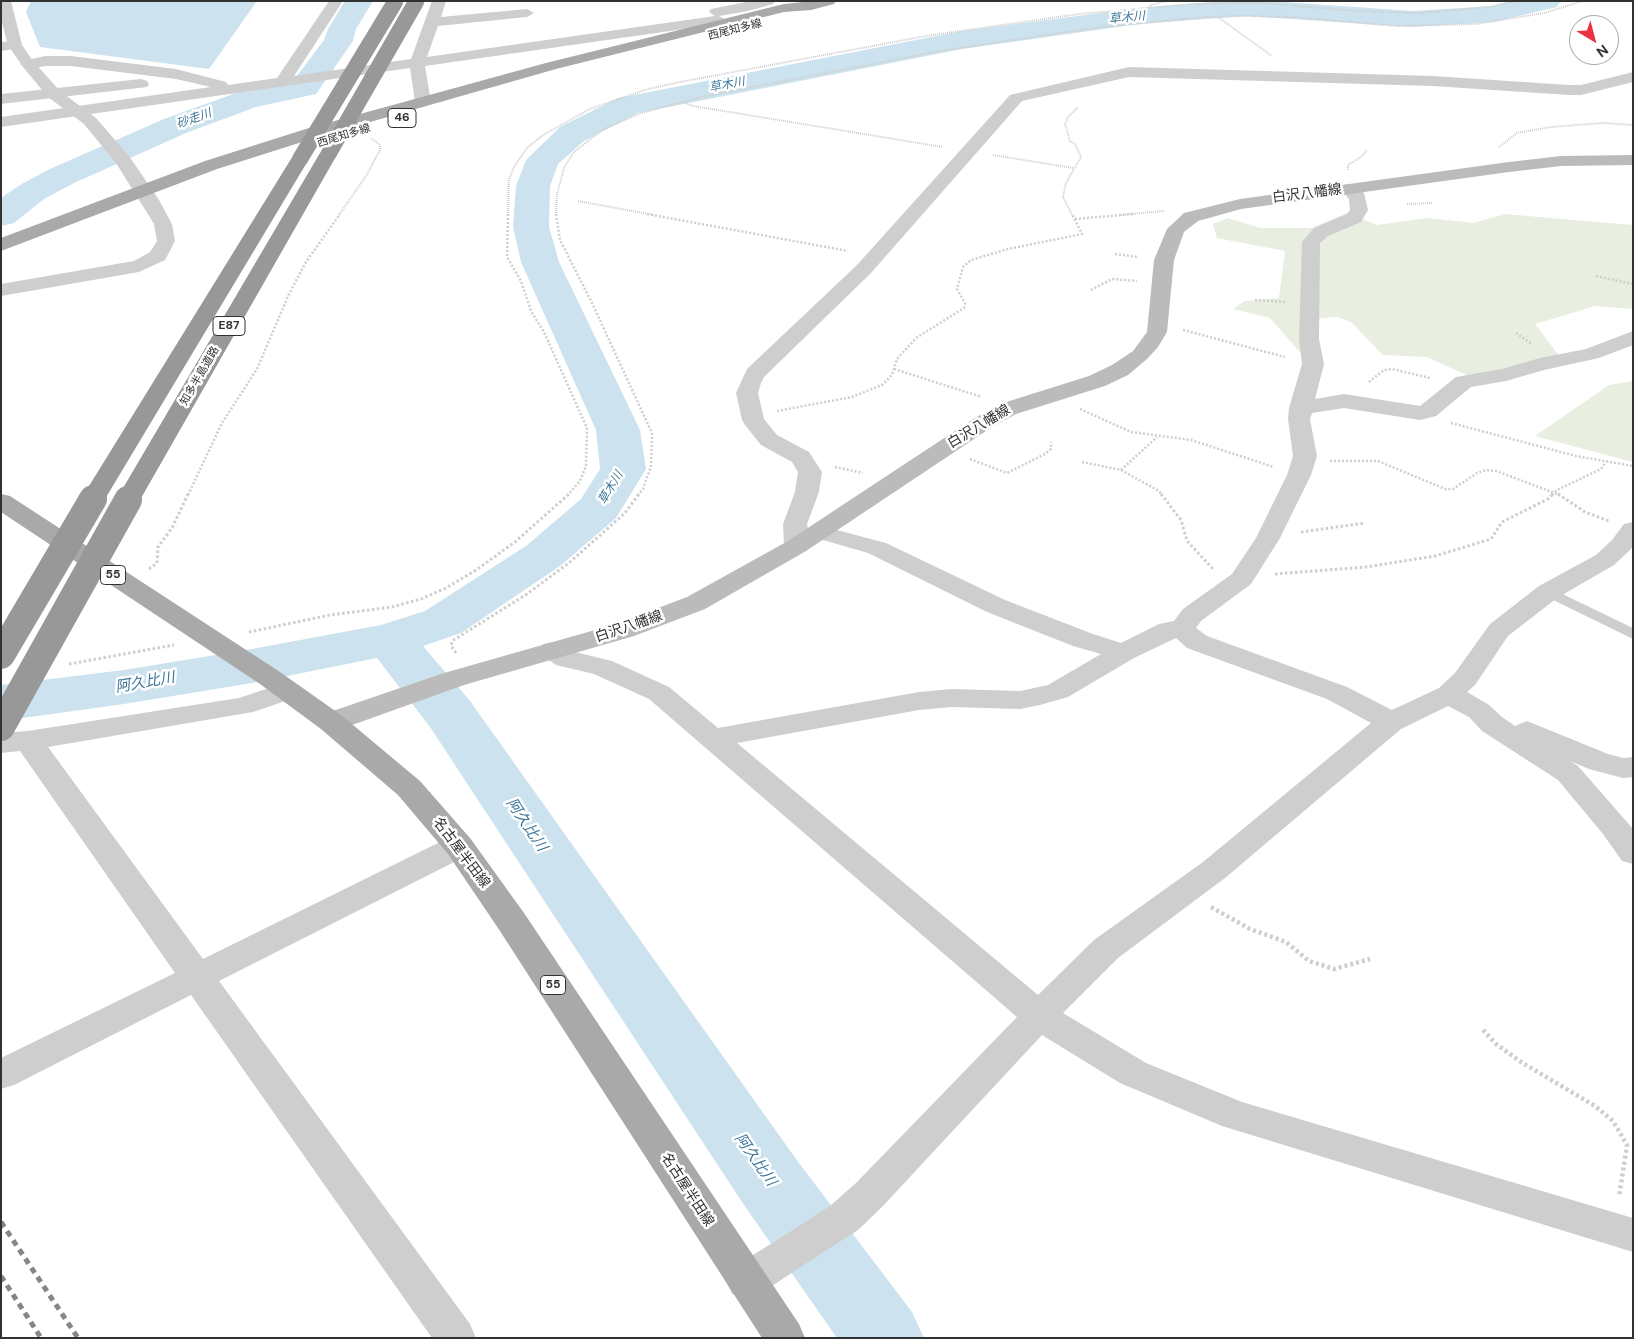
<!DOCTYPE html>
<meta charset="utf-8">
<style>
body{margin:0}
#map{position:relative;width:1634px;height:1339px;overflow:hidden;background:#fff;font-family:"DM Sans",sans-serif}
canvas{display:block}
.frame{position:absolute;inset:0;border:2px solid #313131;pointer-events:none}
.north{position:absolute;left:1569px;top:15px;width:50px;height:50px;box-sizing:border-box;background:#fff;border:1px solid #adadad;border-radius:50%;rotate:143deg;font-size:14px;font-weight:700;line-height:20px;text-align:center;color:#313131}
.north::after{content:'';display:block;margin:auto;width:18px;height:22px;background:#eb3143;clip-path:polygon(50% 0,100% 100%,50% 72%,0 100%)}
</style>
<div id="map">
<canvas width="1634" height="1339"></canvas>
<div class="frame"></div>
<div class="north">N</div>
</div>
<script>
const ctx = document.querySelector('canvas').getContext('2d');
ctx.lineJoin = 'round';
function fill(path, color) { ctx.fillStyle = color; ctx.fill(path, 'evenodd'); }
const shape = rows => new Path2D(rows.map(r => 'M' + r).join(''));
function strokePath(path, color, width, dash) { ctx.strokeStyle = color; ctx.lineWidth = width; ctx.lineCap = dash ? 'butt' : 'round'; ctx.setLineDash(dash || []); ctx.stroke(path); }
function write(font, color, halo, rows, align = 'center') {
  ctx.font = font + ' "DM Sans","Noto Sans JP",sans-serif'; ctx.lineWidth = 5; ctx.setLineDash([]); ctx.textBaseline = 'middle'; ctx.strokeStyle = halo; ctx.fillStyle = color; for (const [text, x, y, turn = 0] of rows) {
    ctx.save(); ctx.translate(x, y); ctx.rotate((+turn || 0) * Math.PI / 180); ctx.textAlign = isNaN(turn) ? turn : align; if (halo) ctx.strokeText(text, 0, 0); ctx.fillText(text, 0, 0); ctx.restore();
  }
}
fill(shape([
 [1347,213,1377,225,1427,218,1474,223,1504,214,1633,225,1633,309,1595,306,1535,324,1560,357,1469,376,1427,357,1383,355,1351,322,1337,317,1300,320,1303,356,1270,318,1233,309,1245,301,1279,298,1285,251,1217,238,1213,224,1228,218,1260,228,1311,228],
 [1633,381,1633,462,1535,436,1609,385]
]), '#e8eee0');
fill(shape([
 [31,1,257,1,209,69,40,47,26,12]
]), '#cce2ee');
fill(shape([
 [345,1,373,1,356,29,353,41,316,94,256,107,186,133,74,183,44,199,14,223,1,226,1,198,20,185,50,169,164,119,236,93,294,80,324,40,328,29,345,1],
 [1225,1,1270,1,1412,11,1493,6,1511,1,1561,1,1557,7,1493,22,1412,27,1246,16,1139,24,962,49,638,113,584,141,558,164,550,186,549,227,559,262,640,430,646,469,616,518,560,566,461,633,423,646,470,701,796,1159,912,1312,924,1338,837,1338,744,1205,430,727,377,658,252,683,124,704,1,721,1,685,124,670,252,649,381,625,425,611,526,546,581,499,600,469,596,430,521,262,513,227,516,186,526,160,560,127,618,98,629,96,962,31,1139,8,1225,1]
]), '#cce2ee');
strokePath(shape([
 [1149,6,1165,1],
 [1218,17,1272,56],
 [683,102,693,106,943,147],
 [1499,147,1517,133,1551,127,1603,123,1633,125],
 [993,155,1073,168],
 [1348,170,1348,165,1361,157,1367,150],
 [578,201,654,215],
 [1407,204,1432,203],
 [339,215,366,176,380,150,380,145,371,138],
 [508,215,509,179,515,165,527,148,543,135,590,109,648,89,680,82,926,36,1079,14,1193,4,1261,3,1357,11,1422,13,1489,7,1517,1],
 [556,215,557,194,564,168,573,153,602,130,641,113,701,97,940,51,1093,28,1206,17,1241,16,1293,17,1396,26,1476,24,1544,13,1583,1],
 [1072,215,1063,197,1066,183,1081,157,1075,144,1070,141,1065,124,1068,117,1078,107],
 [1119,215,1164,211]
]), '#cecece', 2, [1, 1]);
strokePath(shape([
 [508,214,507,257,521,281,531,311,544,332,587,428,586,466,580,481,568,495],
 [556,214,560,240,592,303,652,433,651,466,643,489,638,495],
 [647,214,848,251],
 [1075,219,1133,214],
 [1115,254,1139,257],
 [1596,276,1633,284],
 [1091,290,1112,279,1137,281],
 [1255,300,1286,302],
 [1183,330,1285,357],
 [1516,333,1532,344],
 [894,369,982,397],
 [1369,382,1384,370,1392,369,1430,378],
 [1080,409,1131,432,1191,440,1274,467],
 [777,411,852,397,882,385,892,375,897,359,916,338,964,308,965,303,957,289,963,267,971,260,1008,249,1082,234,1072,214],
 [1451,423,1576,456,1633,466],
 [970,459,1007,473,1045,454,1051,449,1051,442],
 [1330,461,1378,461,1445,489,1453,489,1477,473,1486,470,1496,471,1560,495],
 [1082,462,1121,470,1159,491,1162,495],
 [835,467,863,473],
 [1121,470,1157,437],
 [188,495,222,423,257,369,289,294,306,262,340,214],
 [1552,495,1557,490,1601,469,1606,462]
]), '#cecece', 2.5, [2, 2]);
strokePath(shape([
 [1161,494,1181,520,1187,541,1213,569],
 [1558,494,1585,512,1609,521],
 [1301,532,1365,523],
 [149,569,157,563,158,547,172,528,188,494],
 [1275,574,1366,567,1435,556,1491,539,1502,522,1548,499,1553,494],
 [249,632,330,615,392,607,421,599,446,588,476,570,515,542,569,494],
 [456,653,451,646,452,641,527,594,570,562,625,513,639,494],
 [69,664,174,645]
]), '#cecece', 3, [2.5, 2.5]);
strokePath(shape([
 [1211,907,1250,929,1286,942,1309,961,1334,969,1370,959],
 [1483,1030,1496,1044,1521,1062,1595,1106,1613,1121,1627,1145,1619,1197]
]), '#cecece', 4.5, [3, 3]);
fill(shape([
 [1548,587,1633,628,1633,639,1543,595,1540,592,1548,587]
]), '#cecece');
fill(shape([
 [329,1,343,1,294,76,411,59,432,1,446,1,441,17,527,9,534,13,527,17,438,26,427,57,715,16,709,12,711,9,751,1,775,1,773,4,748,11,719,16,726,20,719,24,425,66,431,102,423,107,415,102,410,68,1,127,1,117,211,87,176,79,71,66,45,66,28,69,20,64,23,61,45,56,71,56,176,69,226,82,228,85,277,78,329,1],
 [15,41,22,45,20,48,1,51,1,42,15,41],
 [1129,67,1433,76,1569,85,1581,85,1633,72,1633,82,1581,95,1569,95,1433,86,1129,77,1022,101,871,273,764,377,761,383,758,393,764,419,777,435,809,452,822,472,819,492,807,524,808,529,818,525,886,543,1005,600,1093,634,1121,643,1159,624,1174,621,1183,609,1232,574,1256,538,1287,475,1293,456,1288,419,1289,408,1302,364,1299,339,1302,242,1314,228,1347,214,1350,210,1349,199,1340,189,1343,185,1349,184,1355,185,1364,193,1368,210,1361,222,1328,236,1320,243,1319,339,1324,364,1315,399,1344,394,1420,406,1456,377,1502,369,1540,358,1586,349,1633,331,1633,345,1599,358,1544,370,1506,381,1471,387,1436,416,1420,420,1344,408,1312,413,1310,419,1317,456,1311,475,1280,538,1251,584,1201,621,1196,628,1207,636,1347,687,1392,710,1439,688,1455,673,1490,624,1539,586,1596,555,1612,540,1624,524,1633,522,1633,546,1630,550,1614,565,1557,598,1508,636,1475,685,1467,692,1489,705,1502,717,1515,726,1527,721,1608,754,1623,758,1633,757,1633,777,1623,778,1589,769,1570,761,1578,766,1633,829,1633,864,1622,861,1603,834,1558,780,1482,731,1469,717,1448,706,1401,729,1225,878,1118,958,1063,1013,1146,1063,1242,1102,1633,1218,1633,1252,1222,1126,1120,1083,1042,1035,882,1207,858,1230,802,1266,788,1272,774,1266,768,1254,774,1242,830,1206,856,1183,1017,1017,649,699,594,674,556,665,543,656,539,650,543,644,553,642,563,644,575,652,612,661,669,687,718,728,919,692,952,689,1020,691,1048,685,1101,654,1073,646,987,612,868,553,809,536,810,546,806,551,797,554,788,551,784,546,783,524,795,492,798,472,792,462,761,445,745,425,742,420,736,393,747,369,857,265,1010,95,1129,67],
 [1176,638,1187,648,1327,699,1371,723,1203,862,1094,940,1038,995,737,743,919,710,952,707,1020,709,1040,705,1068,697,1134,658,1176,638],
 [141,79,147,81,149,84,147,87,1,104,1,94,141,79],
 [287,682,297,685,301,691,297,697,253,712,48,747,203,959,448,838,459,835,470,838,475,846,470,854,219,981,470,1324,476,1338,432,1338,191,995,14,1085,1,1089,1,1058,175,973,20,751,1,753,1,733,28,731,239,698,287,682]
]), '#cecece');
fill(shape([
 [1,1,11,1,22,45,33,61,60,91,96,118,129,156,159,200,172,224,175,241,165,260,139,272,1,296,1,284,134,261,150,252,157,241,154,224,116,163,84,124,48,97,23,67,8,45,1,19,1,1],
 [788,1236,802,1242,808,1254,802,1266,760,1294,746,1299,732,1294,726,1281,732,1268,774,1242,788,1236]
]), '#cecece');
fill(shape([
 [1633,155,1633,165,1561,166,1509,172,1241,209,1198,221,1184,232,1174,260,1167,332,1158,347,1147,359,1128,375,1105,386,1016,414,989,429,806,551,705,609,634,636,464,685,341,729,331,731,321,729,317,722,321,715,444,673,616,624,687,597,788,541,973,419,1000,404,1089,376,1112,365,1133,351,1147,332,1154,260,1167,229,1184,213,1240,199,1509,162,1561,156,1633,155]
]), '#bbb');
fill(shape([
 [812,1,836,1,834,4,811,10,784,12,556,69,321,136,217,169,1,251,1,238,205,161,309,128,546,63,784,4,812,1],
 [1,494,10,496,280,672,341,715,420,781,470,838,524,913,799,1324,805,1338,762,1338,500,931,448,854,398,795,321,729,260,684,1,512,1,494]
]), '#a9a9a9');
fill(shape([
 [329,148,335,149,338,153,140,500,137,505,128,507,119,505,116,500,320,153,323,149,329,148],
 [300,154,306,155,309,159,102,504,93,506,84,504,81,499,291,159,294,155,300,154]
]), '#989898');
strokePath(shape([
 [1,1222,78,1338],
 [1,1276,41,1338]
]), '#868686', 5, [6, 5]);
strokePath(shape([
 [329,153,416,2],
 [300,159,395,2]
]), '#989898', 16);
strokePath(shape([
 [1,655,93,499],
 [1,727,128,500]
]), '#989898', 28);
write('11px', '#313131', '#fff', [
 ["西尾知多線",735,30,-14],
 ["西尾知多線",344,136,-17],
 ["知多半島道路",200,376,-60]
]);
write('italic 12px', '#3b7698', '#fff', [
 ["草木川",1127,18,-5],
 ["草木川",727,85,-11],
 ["砂走川",194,119,-20],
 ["草木川",611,488,-59]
]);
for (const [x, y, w] of [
 [402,118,28],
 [229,326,32],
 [113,575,25],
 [553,985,25]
]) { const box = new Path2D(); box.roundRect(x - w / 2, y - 9.5, w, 19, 4); ctx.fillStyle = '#fff'; ctx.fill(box); strokePath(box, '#313131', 1); }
write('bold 12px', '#313131', null, [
 ["46",402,118],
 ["E87",229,326],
 ["55",113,575],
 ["55",553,985]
]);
write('14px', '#313131', '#fff', [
 ["白沢八幡線",1307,194,-7],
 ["白沢八幡線",979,427,-31],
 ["白沢八幡線",629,627,-19],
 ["名古屋半田線",461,853,53],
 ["名古屋半田線",687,1190,57]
]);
write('italic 15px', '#3b7698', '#fff', [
 ["阿久比川",145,683,-10],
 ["阿久比川",526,825,56],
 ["阿久比川",755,1160,55]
]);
</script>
